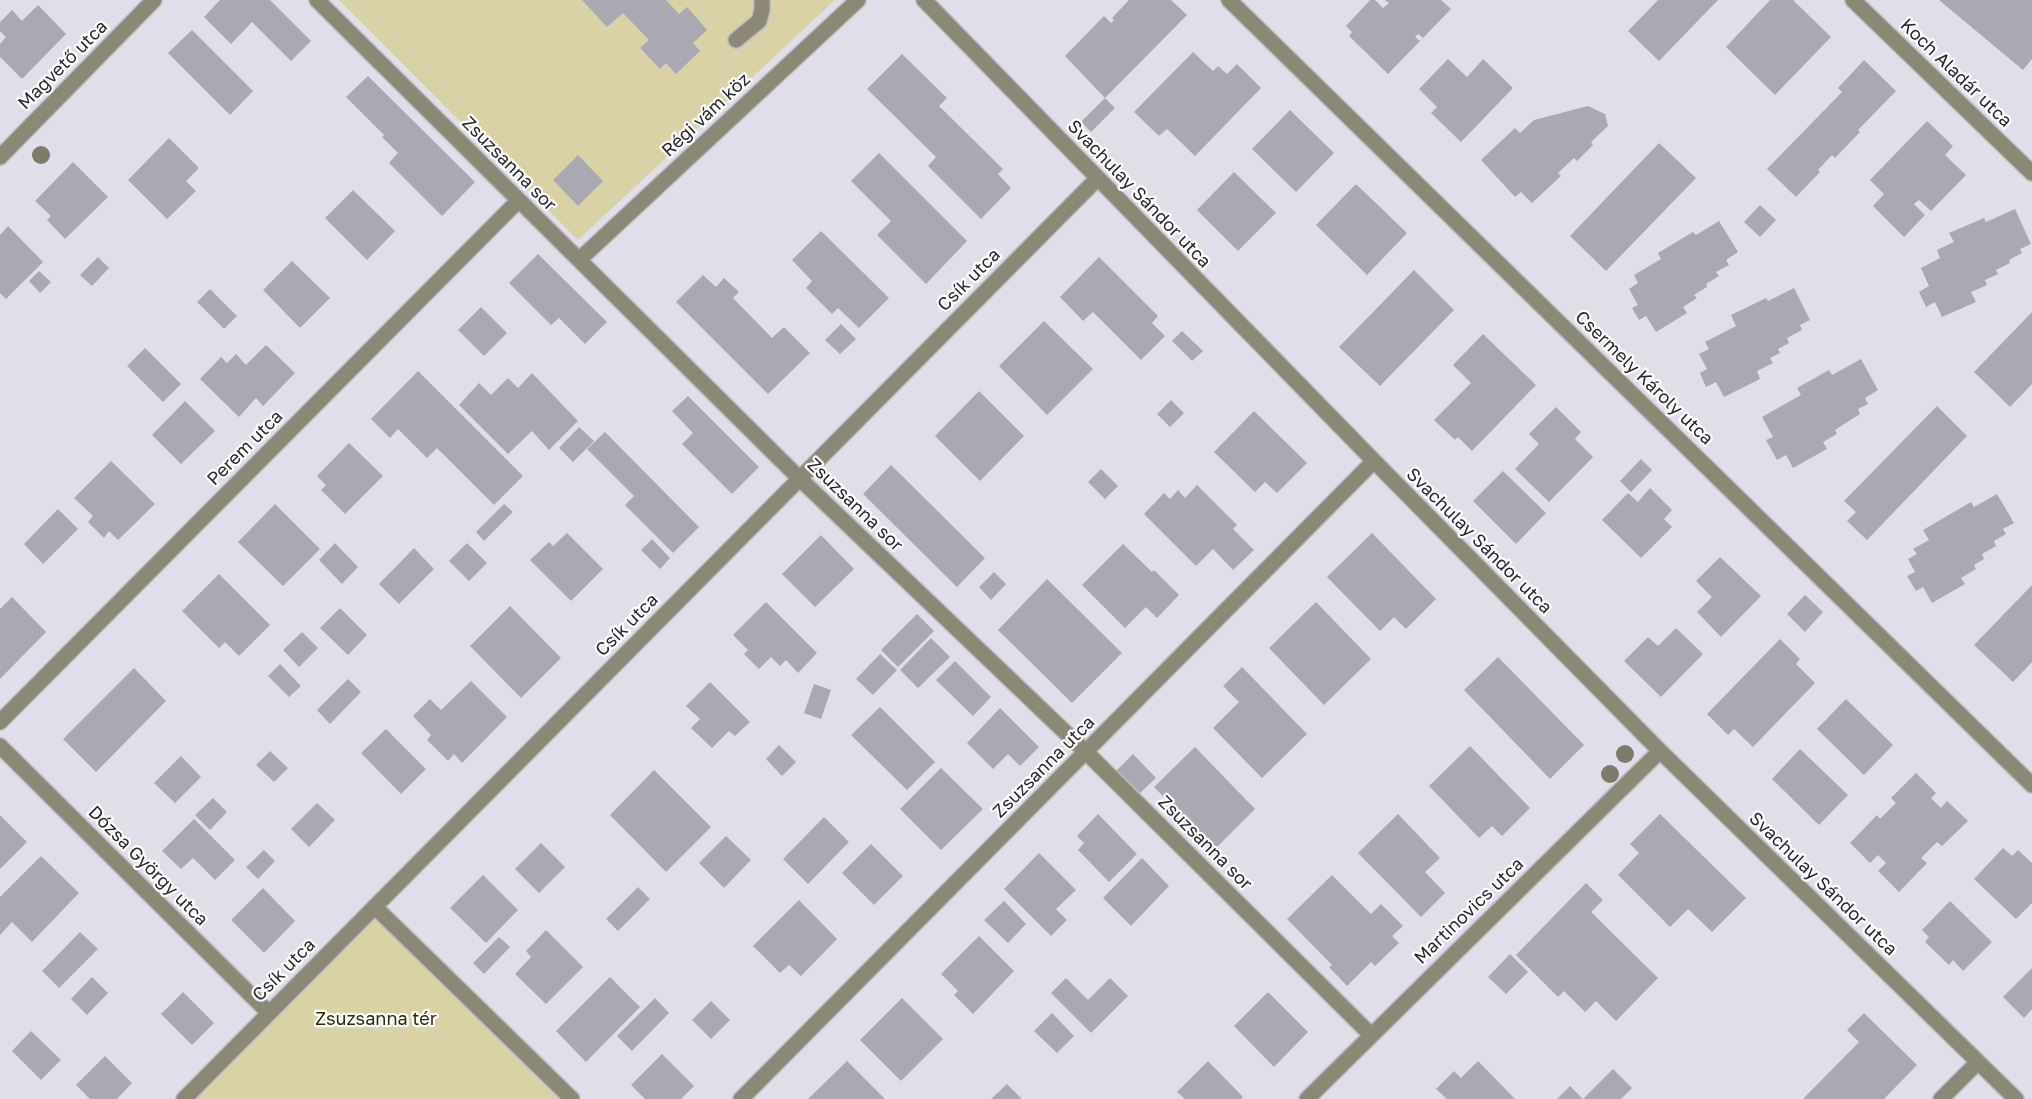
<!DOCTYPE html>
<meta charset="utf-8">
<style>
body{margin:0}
canvas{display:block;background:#e0dfe9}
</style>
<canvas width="2032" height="1099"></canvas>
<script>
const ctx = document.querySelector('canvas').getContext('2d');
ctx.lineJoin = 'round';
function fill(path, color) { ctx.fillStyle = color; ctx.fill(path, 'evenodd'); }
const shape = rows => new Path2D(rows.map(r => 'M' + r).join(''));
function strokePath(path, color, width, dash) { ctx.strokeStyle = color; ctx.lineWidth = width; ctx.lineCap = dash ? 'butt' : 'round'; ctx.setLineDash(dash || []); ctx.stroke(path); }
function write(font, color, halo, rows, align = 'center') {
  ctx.font = font + ' "Golos Text",sans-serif'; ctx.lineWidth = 4.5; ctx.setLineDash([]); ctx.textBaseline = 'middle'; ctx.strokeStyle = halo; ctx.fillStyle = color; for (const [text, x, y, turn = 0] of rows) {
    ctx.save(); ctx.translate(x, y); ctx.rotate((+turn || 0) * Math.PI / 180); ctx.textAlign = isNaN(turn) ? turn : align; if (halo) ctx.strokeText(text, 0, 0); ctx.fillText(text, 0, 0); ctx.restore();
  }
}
fill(shape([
 [339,0,835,0,578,240],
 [375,907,572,1099,184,1099]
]), '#d8d2a6');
fill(shape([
 [220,0,270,0,311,41,291,61,252,22,231,44,204,17],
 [582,0,666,0,679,14,687,7,707,30,693,43,700,51,676,74,666,63,660,69,640,48,649,40,623,13,607,27],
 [1129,0,1171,0,1187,15,1105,98,1065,56,1104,16,1111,23,1114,20,1112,18],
 [1370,0,1375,0,1383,8,1389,3,1385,0,1441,0,1451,9,1423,38,1418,34,1415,37,1420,41,1388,74,1349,36,1352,32,1346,26],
 [1658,0,1718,0,1659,61,1628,31],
 [1770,0,1793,0,1831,37,1775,95,1726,47],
 [1939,0,2032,0,2032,59,2023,70],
 [38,5,66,34,22,79,0,57,0,44,6,37,0,31,0,22,12,10,22,21],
 [192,30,253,91,230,115,168,53],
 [1193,52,1213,71,1218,66,1227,74,1237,64,1261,88,1195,156,1167,129,1159,136,1134,112],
 [902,54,947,98,939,106,1003,169,998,174,1011,188,981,219,928,166,936,157,867,89],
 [1448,59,1467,77,1483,59,1513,88,1461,142,1431,113,1437,107,1419,89],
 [1864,60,1896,91,1858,130,1860,132,1835,158,1832,155,1818,170,1820,172,1796,197,1767,169,1842,92,1838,88],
 [368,76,475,182,442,216,389,163,398,153,382,137,384,135,346,97],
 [1105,98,1115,108,1091,132,1081,122],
 [1588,106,1605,114,1608,126,1591,142,1593,145,1577,161,1574,158,1558,173,1561,176,1532,203,1521,192,1515,197,1481,160,1515,128,1520,133,1534,120],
 [1290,110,1334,153,1296,192,1252,149],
 [1927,121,1953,146,1945,155,1966,175,1931,211,1919,200,1914,204,1925,215,1904,237,1873,206,1884,194,1870,180],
 [169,138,199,168,186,181,196,191,167,219,128,180],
 [1659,143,1696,178,1606,271,1570,236],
 [879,153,967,241,926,284,877,235,891,221,851,181],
 [578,155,603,181,578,206,553,180],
 [73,162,108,197,65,239,47,220,51,216,35,201],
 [1234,172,1276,213,1238,251,1197,210],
 [1356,184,1407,233,1367,275,1316,225],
 [353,190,395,231,367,260,325,218],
 [1760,205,1776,220,1760,237,1744,222],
 [2015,209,2031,244,2020,249,2022,253,2009,260,2010,263,1996,270,1998,274,1985,280,1987,285,1971,292,1976,302,1942,317,1935,302,1926,307,1919,292,1929,286,1921,268,1940,258,1937,250,1954,242,1949,233,1984,218,1986,222],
 [1719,221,1738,252,1726,260,1729,265,1716,272,1719,276,1706,284,1707,287,1694,295,1697,298,1683,307,1687,313,1656,332,1646,316,1639,320,1632,308,1638,305,1629,289,1638,283,1634,275,1661,259,1658,253,1693,232,1696,235],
 [8,226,43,262,6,299,0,293,0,235],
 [821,231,889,298,859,328,838,308,832,314,806,288,812,281,792,260],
 [538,254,607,322,585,344,559,318,551,325,509,283],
 [98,257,109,268,92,286,80,275],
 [1099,257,1158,316,1152,323,1165,336,1141,360,1093,312,1083,321,1060,297],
 [292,261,330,298,300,328,263,290],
 [1414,270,1454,310,1380,386,1339,347],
 [39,271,51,282,40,293,29,281],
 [703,275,716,287,724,278,739,292,733,298,772,338,784,327,810,353,768,394,676,302],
 [1794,288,1810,320,1800,325,1802,330,1787,338,1789,343,1778,349,1780,353,1770,358,1773,363,1757,371,1760,379,1724,397,1716,382,1706,387,1700,373,1707,369,1699,354,1709,349,1705,342,1736,326,1731,315,1766,298,1768,301],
 [210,289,237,316,224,329,197,302],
 [481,307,507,333,484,356,458,330],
 [2032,312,2032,384,2010,407,1974,372],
 [1044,321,1093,369,1047,415,999,366],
 [841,324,856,339,840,354,825,340],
 [1182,331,1203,351,1192,361,1172,341],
 [1483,334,1536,385,1472,451,1458,437,1455,440,1434,420,1471,383,1453,365],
 [266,345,295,373,263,406,256,398,239,417,200,379,221,357,227,363,236,354,246,365],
 [145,348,181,384,163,402,127,366],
 [1861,359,1878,390,1865,398,1868,404,1858,409,1860,414,1835,430,1837,434,1823,442,1827,449,1793,468,1786,455,1777,460,1766,440,1773,437,1762,417,1801,395,1797,388,1829,370,1832,375],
 [418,371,523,476,494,505,437,448,427,458,398,429,390,438,371,419],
 [532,373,578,421,549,450,532,431,508,454,459,405,479,383,491,395,508,378,518,388],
 [979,391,1024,436,980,481,935,436],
 [688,396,759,467,732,494,682,444,693,433,672,411],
 [1171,400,1184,413,1170,427,1157,414],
 [185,401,215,431,181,464,152,435],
 [1937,406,1967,436,1867,540,1847,521,1856,512,1844,501],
 [1556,407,1581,432,1575,439,1593,457,1549,502,1515,469,1539,444,1529,434],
 [1254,411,1307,463,1277,493,1265,482,1255,492,1214,452],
 [579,427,594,441,573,462,559,448],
 [605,432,699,527,673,553,625,505,634,496,587,449],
 [349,443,383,476,345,514,321,490,326,485,317,476],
 [1641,459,1652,470,1631,492,1620,481],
 [111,461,155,504,118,540,109,531,104,538,88,522,93,516,74,498],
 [891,465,985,558,957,587,863,494],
 [1101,469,1118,486,1105,499,1088,482],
 [1503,471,1546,513,1516,544,1473,501],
 [1197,485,1237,525,1233,529,1254,550,1233,570,1213,549,1196,566,1144,514,1164,493,1170,499,1178,490,1185,498],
 [1650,488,1672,510,1664,519,1672,527,1641,558,1602,520,1628,493,1638,502],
 [1997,494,2014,523,2003,529,2006,534,1994,541,1996,546,1982,554,1984,559,1974,565,1976,569,1961,578,1965,584,1932,603,1923,587,1916,591,1907,576,1915,572,1908,559,1917,554,1913,549,1929,540,1923,530,1971,502,1974,507],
 [275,504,320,549,283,586,238,542],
 [504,504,513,512,484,541,476,532],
 [58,509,78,529,43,564,24,544],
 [567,533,603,569,571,601,530,560,549,542,553,546],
 [1372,533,1436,599,1406,629,1394,617,1380,631,1327,577],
 [821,535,854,569,815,607,782,574],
 [652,539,670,558,660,569,641,550],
 [335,543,358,567,342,584,319,560],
 [467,543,487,563,469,581,449,561],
 [1123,544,1152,572,1154,570,1179,595,1157,618,1146,607,1125,628,1082,585],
 [414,548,434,569,399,604,379,584],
 [1720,557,1761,596,1721,637,1697,612,1712,597,1696,581],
 [994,572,1006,584,991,600,979,587],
 [219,574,270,625,239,656,225,642,219,648,182,611],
 [1047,579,1122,653,1072,703,998,630],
 [2032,585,2032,662,2013,682,1974,645],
 [1805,595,1823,612,1805,632,1787,614],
 [12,597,46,632,0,679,0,609],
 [766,602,817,653,798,673,786,660,780,666,771,657,759,669,744,654,748,650,733,635],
 [1316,602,1371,659,1324,705,1269,648],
 [510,606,561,658,521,698,470,646],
 [340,608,367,635,348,655,320,628],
 [917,614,934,631,898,667,881,650],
 [1676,628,1703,654,1661,697,1624,661,1648,637,1658,646],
 [302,632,318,648,299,667,283,650],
 [931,638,950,657,918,688,900,670],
 [1780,639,1800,659,1796,664,1815,683,1753,747,1734,729,1728,735,1707,714],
 [880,654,897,670,873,695,856,679],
 [1498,657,1584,745,1550,779,1464,690],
 [955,661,991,697,973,716,936,680],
 [280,664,301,686,289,697,268,676],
 [1242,667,1307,734,1262,778,1213,728,1239,702,1223,686],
 [134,668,166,701,96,772,63,739],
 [348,679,361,692,330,724,317,710],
 [471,681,507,717,462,763,454,754,448,761,427,740,431,735,413,716,430,699,441,710],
 [710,682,750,722,735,736,729,731,712,748,691,728,700,719,686,706],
 [814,684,831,690,821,719,804,713],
 [1846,699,1893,745,1864,775,1817,729],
 [880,707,935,762,907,790,851,735],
 [1000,708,1039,747,1020,766,1008,754,993,769,967,743],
 [386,729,426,769,401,794,361,753],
 [779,745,796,762,782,776,766,759],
 [1470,746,1530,808,1502,836,1492,826,1479,838,1429,786],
 [1195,747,1255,809,1215,849,1154,787],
 [1800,749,1848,795,1819,825,1772,779],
 [270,751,288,768,274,782,256,765],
 [1133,754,1156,778,1139,794,1116,771],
 [181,756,201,777,175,803,154,783],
 [941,768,983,809,941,850,900,809],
 [654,770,711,827,666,872,610,815],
 [1916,773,1936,793,1931,798,1941,808,1947,801,1968,821,1942,846,1937,842,1921,858,1927,863,1899,892,1878,871,1886,863,1878,855,1870,863,1850,843,1877,815,1880,819,1896,803,1891,798],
 [213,798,227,812,210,830,195,815],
 [317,803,335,820,309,847,291,829],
 [1098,814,1137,854,1109,882,1078,850,1084,843,1077,836],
 [1398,814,1440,858,1425,872,1445,893,1421,917,1358,853],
 [1660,814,1746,898,1712,932,1688,909,1670,927,1618,875,1639,853,1630,844],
 [0,815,27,842,0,869],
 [824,817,849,842,808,884,783,859],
 [194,819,235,860,215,880,193,858,181,869,162,851],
 [726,836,751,860,724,888,699,863],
 [541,843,565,867,539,893,515,869],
 [871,844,903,876,874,905,842,873],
 [2003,848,2012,856,2018,850,2032,863,2032,903,2016,919,1974,879],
 [264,850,275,861,258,879,246,867],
 [1039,853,1076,890,1056,909,1067,920,1051,936,1004,889],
 [41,856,79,893,32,942,12,922,0,935,0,897],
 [1142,858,1169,886,1131,926,1103,898],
 [483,875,518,910,486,943,450,908],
 [1332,875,1371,914,1381,904,1403,926,1392,936,1399,943,1375,966,1371,962,1347,986,1329,967,1332,965,1287,919],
 [1586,883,1603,900,1591,912,1658,978,1616,1021,1596,1001,1585,1012,1564,991,1558,997,1516,955],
 [638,887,650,899,618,931,606,919],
 [263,888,295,921,264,953,231,920],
 [799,900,837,939,801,976,789,965,780,973,753,946],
 [1004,901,1026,924,1008,943,984,920],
 [1950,901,1992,942,1963,971,1953,960,1949,965,1925,942,1929,937,1922,930],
 [546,930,583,967,546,1004,515,974,531,957,526,951],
 [80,932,98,949,59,988,42,971],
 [979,936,1014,971,973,1014,954,995,958,991,941,974],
 [499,937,510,947,484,974,473,963],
 [1510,954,1528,972,1506,994,1488,977],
 [2032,968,2032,1009,2024,1018,2003,997],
 [92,977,108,993,87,1015,71,999],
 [610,977,640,1007,586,1062,556,1031],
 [1066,978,1088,1000,1110,978,1128,996,1091,1033,1051,993],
 [183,992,214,1023,192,1045,161,1014],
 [1268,992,1308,1032,1274,1067,1234,1026],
 [655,998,669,1013,632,1051,617,1036],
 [902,998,943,1039,901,1081,860,1040],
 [711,1001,730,1020,711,1039,692,1020],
 [1052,1013,1074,1036,1057,1053,1034,1031],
 [1864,1013,1917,1065,1884,1099,1803,1099,1859,1042,1847,1030],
 [31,1031,61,1060,41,1080,12,1051],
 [662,1054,694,1086,681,1099,645,1099,631,1085],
 [105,1056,132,1083,117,1099,90,1099,76,1085],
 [847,1061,885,1099,808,1099],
 [1208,1061,1243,1097,1241,1099,1185,1099,1177,1092],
 [1478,1061,1515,1099,1447,1099,1436,1089,1454,1071,1461,1078],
 [1613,1069,1632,1088,1621,1099,1557,1099,1570,1086,1583,1099],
 [1007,1084,1022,1099,991,1099]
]), '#aaa9b3');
const minor = shape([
 [317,0,800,479,1086,752,1371,1035],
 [924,0,1374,461,1660,751,2016,1099],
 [1229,0,2032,785],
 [1853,0,2032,173],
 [736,40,759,21,762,10,762,0],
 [0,157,154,0],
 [580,259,858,0],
 [0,722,518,201],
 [0,746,269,1013],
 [375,907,572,1099],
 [184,1099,1097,179],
 [741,1099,1374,461],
 [1307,1099,1660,751],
 [1941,1099,1978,1062]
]);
strokePath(minor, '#bbbac3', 18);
strokePath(minor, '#8b8976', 15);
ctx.fillStyle = '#7f7b6b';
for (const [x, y] of [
 [41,155],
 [1625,754],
 [1610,774]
]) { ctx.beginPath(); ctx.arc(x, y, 9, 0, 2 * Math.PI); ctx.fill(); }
write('18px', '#28272b', '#fff', [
 ["Magvető utca",63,65,-45],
 ["Koch Aladár utca",1956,73,44],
 ["Régi vám köz",706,115,-43],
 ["Zsuzsanna sor",509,164,45],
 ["Svachulay Sándor utca",1139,194,46],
 ["Csík utca",969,280,-45],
 ["Csermely Károly utca",1644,378,44],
 ["Perem utca",245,448,-45],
 ["Zsuzsanna sor",855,505,44],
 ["Svachulay Sándor utca",1479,541,45],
 ["Csík utca",627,625,-45],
 ["Zsuzsanna utca",1044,767,-45],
 ["Zsuzsanna sor",1205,843,45],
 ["Dózsa György utca",148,866,45],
 ["Svachulay Sándor utca",1823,884,44],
 ["Martinovics utca",1469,911,-44],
 ["Csík utca",284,970,-45]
]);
write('18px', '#2f2a04', '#fff', [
 ["Zsuzsanna tér",376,1019]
]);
</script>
